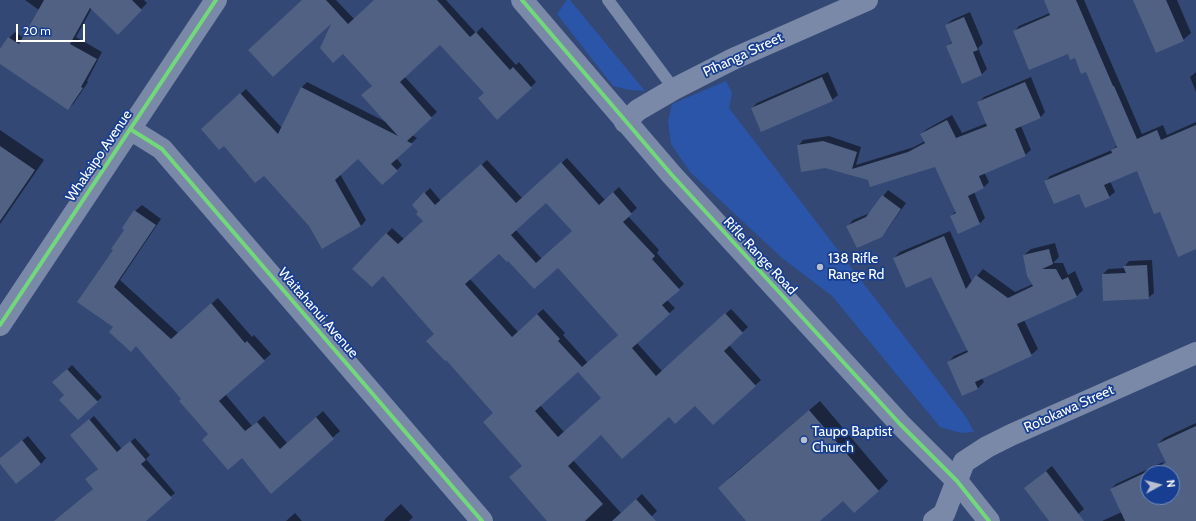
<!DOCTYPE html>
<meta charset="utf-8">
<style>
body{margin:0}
#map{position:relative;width:1196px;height:521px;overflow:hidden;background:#334875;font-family:Cabin,sans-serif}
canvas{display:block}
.north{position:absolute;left:1140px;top:465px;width:40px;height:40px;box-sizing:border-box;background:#173e91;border:1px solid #748bbd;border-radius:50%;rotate:83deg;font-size:11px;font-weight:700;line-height:16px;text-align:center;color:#fff}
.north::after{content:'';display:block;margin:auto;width:14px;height:18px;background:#b8bfcf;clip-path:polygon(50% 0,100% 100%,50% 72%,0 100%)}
.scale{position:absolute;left:16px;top:24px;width:69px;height:18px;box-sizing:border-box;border:2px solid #fff;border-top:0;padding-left:5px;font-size:12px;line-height:14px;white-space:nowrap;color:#fff;-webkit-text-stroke:3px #173e91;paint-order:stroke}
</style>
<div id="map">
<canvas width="1196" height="521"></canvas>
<div class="north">N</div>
<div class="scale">20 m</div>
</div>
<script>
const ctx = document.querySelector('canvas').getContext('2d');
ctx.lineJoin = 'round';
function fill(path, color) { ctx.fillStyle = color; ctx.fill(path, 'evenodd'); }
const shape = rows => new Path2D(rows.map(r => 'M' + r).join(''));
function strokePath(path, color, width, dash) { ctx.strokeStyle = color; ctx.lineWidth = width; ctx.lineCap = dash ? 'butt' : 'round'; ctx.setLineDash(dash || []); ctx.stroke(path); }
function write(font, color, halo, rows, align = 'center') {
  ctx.font = font + ' Cabin,sans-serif'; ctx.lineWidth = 3.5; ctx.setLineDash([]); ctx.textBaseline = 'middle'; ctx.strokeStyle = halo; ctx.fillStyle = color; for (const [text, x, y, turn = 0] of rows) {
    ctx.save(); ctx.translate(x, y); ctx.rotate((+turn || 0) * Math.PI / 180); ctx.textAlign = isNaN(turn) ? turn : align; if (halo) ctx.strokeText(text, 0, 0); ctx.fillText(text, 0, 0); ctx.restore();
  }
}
fill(shape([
 [567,0,570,0,645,91,630,90,613,86,557,14],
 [726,81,732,93,729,108,966,417,974,432,961,433,940,427,832,296,782,258,690,172,671,144,668,121,672,104]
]), '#2a55a8');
fill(shape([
 [25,0,144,0,147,3,118,34,92,8,76,37,102,52,87,81,88,82,74,103,68,109,0,62,0,51,9,38,15,32,24,38,39,10],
 [303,0,336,0,354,19,375,0,446,0,476,33,482,27,516,65,519,62,536,82,531,87,485,93,440,44,404,76,437,112,412,135,417,138,396,158,402,165,397,170,358,157,340,174,366,220,361,226,310,226,264,174,207,124,246,89,282,128,302,87,307,82,388,123,363,95,373,85,334,20],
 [1045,0,1084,0,1142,134,1163,125,1167,135,1196,122,1196,248,1160,211,1137,170,1110,181,1115,192,1109,197,1079,193,1045,182,1050,176,1112,150,1117,145,1086,70,1075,56,1014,32,1019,26,1050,13],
 [1134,0,1177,0,1191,33,1183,40],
 [970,12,983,43,978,48,987,69,982,74,963,82,947,46,953,41,946,25,952,20],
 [828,72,838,95,832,100,752,108,757,103],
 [1196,72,1196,92,1190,77],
 [1031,77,1045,112,1040,118,1021,126,1031,150,1025,155,984,172,989,182,984,187,974,192,985,218,979,224,951,216,956,211,936,166,868,179,798,146,803,140,829,136,861,147,856,165,914,147,925,141,921,134,927,129,952,115,962,133,987,123,978,103,984,97],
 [0,130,44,160,0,224],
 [567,158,605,200,619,187,637,208,628,216,659,250,657,253,684,284,667,300,675,308,637,343,662,371,731,309,748,327,729,345,761,380,713,424,695,405,669,416,601,434,573,460,621,513,642,494,657,511,647,521,549,521,523,466,494,413,446,359,436,333,383,275,354,269,392,228,404,239,424,221,420,212,413,205,430,188,441,201,487,160,522,198],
 [546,201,573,231,542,259,515,229],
 [499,252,508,260,558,266,619,334,588,363,563,335,565,333,543,309,518,332,470,279],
 [578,370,602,398,564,432,540,405],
 [888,190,906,203,887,230,881,236,848,226,853,220,870,213],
 [142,205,161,219,120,280,178,333,218,298,252,337,254,335,271,354,225,394,252,426,264,416,287,443,323,411,340,431,272,492,242,457,209,434,183,398,136,345,115,327,79,302,114,250,135,211],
 [950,231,972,282,983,269,1015,292,1033,284,1024,255,1031,249,1055,243,1059,257,1053,263,1063,263,1068,275,1075,271,1083,290,1077,296,1024,320,1038,349,1031,355,982,378,984,382,978,388,963,395,948,363,954,356,968,350,931,276,894,258,900,252],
 [1152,260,1154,293,1148,298,1103,274,1108,269,1125,268,1124,267,1129,261],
 [72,365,102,397,78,419,58,378],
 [820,401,888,481,878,491,843,500,818,521,747,521,729,478],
 [94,416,122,449,135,438,150,455,146,459,175,493,140,521,59,521,94,488,91,475,99,468,76,431],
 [1196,423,1196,521,1191,521,1172,478,1172,473,1170,473,1158,444,1164,438],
 [28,436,46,458,41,464,0,463,0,459,4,455],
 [1163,462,1165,473,1148,473,1148,497,1169,497,1173,521,1102,521,1122,512,1111,489,1116,484],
 [1052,466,1084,509,1070,521,1050,521,1025,488],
 [401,504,413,517,409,521,384,521,386,518],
 [295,513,302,521,286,521]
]), '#0007');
fill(shape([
 [44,0,132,0,142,10,118,35,90,8,70,44,97,59,81,87,83,88,68,110,0,64,0,49,8,37,19,44],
 [302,0,326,0,348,24,374,0,437,0,470,37,476,32,510,70,513,67,532,88,497,120,478,98,484,93,440,45,400,82,432,118,407,141,413,144,391,164,398,171,382,185,358,159,335,180,361,226,322,249,309,226,264,176,255,183,224,146,219,150,201,129,240,93,278,134,301,87,398,136,361,95,372,86,343,54,333,63,320,48,331,24,273,77,248,50],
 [1044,0,1076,0,1113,86,1114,86,1137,139,1157,130,1161,140,1196,125,1196,249,1178,257,1160,212,1154,214,1137,171,1104,185,1110,198,1085,208,1079,194,1054,204,1044,181,1112,153,1111,150,1117,147,1086,72,1081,74,1075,58,1070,60,1068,54,1029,70,1013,31,1050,15],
 [1133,0,1166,0,1184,41,1156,53],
 [964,17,978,50,973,52,982,75,962,84,946,46,952,43,945,25],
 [822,77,833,101,761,132,751,108],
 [1025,82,1041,118,1015,129,1026,156,979,176,984,188,968,196,980,224,958,234,950,216,956,213,935,167,870,187,868,180,825,168,801,172,797,145,823,141,857,152,852,169,908,152,925,143,920,134,947,120,956,138,987,126,977,102],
 [0,146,35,170,0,221],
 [561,162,599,205,613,192,632,214,623,222,655,256,652,259,680,290,662,305,670,314,632,348,656,376,725,313,743,333,724,351,756,386,713,425,695,406,675,424,669,417,622,459,601,435,568,466,603,504,585,521,547,521,509,477,522,466,483,422,493,413,446,360,445,361,426,341,434,334,383,276,372,287,352,269,386,233,398,244,423,221,416,214,418,212,412,205,424,192,435,205,481,164,516,203],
 [546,203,572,231,536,263,511,235],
 [499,254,507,262,508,261,534,289,558,268,618,335,582,367,558,341,560,339,537,314,512,337,465,284],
 [578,372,601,398,558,437,535,411],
 [882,195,901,209,882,237,857,248,846,226,866,217],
 [134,210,156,225,114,287,171,339,211,303,245,343,247,341,265,361,219,401,245,431,257,422,280,449,316,417,334,439,271,494,242,458,228,470,202,440,208,434,179,401,181,399,136,346,131,352,109,332,113,327,77,302,113,250,111,249,124,230,122,228],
 [944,236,966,289,976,275,1008,298,1033,286,1027,276,1023,255,1049,249,1053,264,1042,269,1056,269,1062,280,1068,277,1077,297,1017,324,1032,356,975,382,978,389,962,396,947,362,968,352,931,277,906,288,893,258],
 [1147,265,1149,299,1103,301,1102,274,1126,273,1123,266],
 [67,369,98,402,78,420,59,400,64,395,52,382],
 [809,410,879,491,854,513,843,501,820,521,746,521,718,488],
 [89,419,117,452,130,441,146,460,141,464,172,498,146,521,54,521,93,489,85,479,98,469,70,435],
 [1196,426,1196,521,1125,521,1110,489,1166,463,1157,444],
 [1148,473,1172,473,1172,497,1148,497],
 [22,440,41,464,16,484,0,464,0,458],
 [1046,471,1084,521,1049,521,1024,488],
 [636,499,656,521,612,521]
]), '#506184');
strokePath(shape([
 [608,0,674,89]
]), '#7a89a8', 12);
strokePath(shape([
 [625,122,638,110,674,89,733,59,867,0],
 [130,129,162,149,482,521],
 [0,325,216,0],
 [934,521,944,514,964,462,987,447,1011,435,1196,353]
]), '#7a89a8', 22);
strokePath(shape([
 [522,0,671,174,900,424,957,481,989,521]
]), '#7a89a8', 22);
strokePath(shape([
 [522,0,671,174,900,424,957,481,989,521],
 [130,129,162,149,482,521],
 [0,325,216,0]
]), '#71d979', 4);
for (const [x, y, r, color] of [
 [820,267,4,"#b8bfcf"],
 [804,440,4,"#b8bfcf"]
]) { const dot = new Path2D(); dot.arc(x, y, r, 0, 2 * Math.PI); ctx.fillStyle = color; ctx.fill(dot); strokePath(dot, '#173e91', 1.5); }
write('14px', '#fff', '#173e91', [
 ["Pīhanga Street",743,55,-25],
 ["Whakaipo Avenue",99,156,-56],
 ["Rifle Range Road",760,256,47],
 ["Waitahanui Avenue",318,313,49],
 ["Rotokawa Street",1069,409,-24]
]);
write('14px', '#fff', '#173e91', [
 ["138 Rifle",828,259],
 ["Range Rd",828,275],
 ["Taupo Baptist",812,432],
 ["Church",812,448]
], 'left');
</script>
